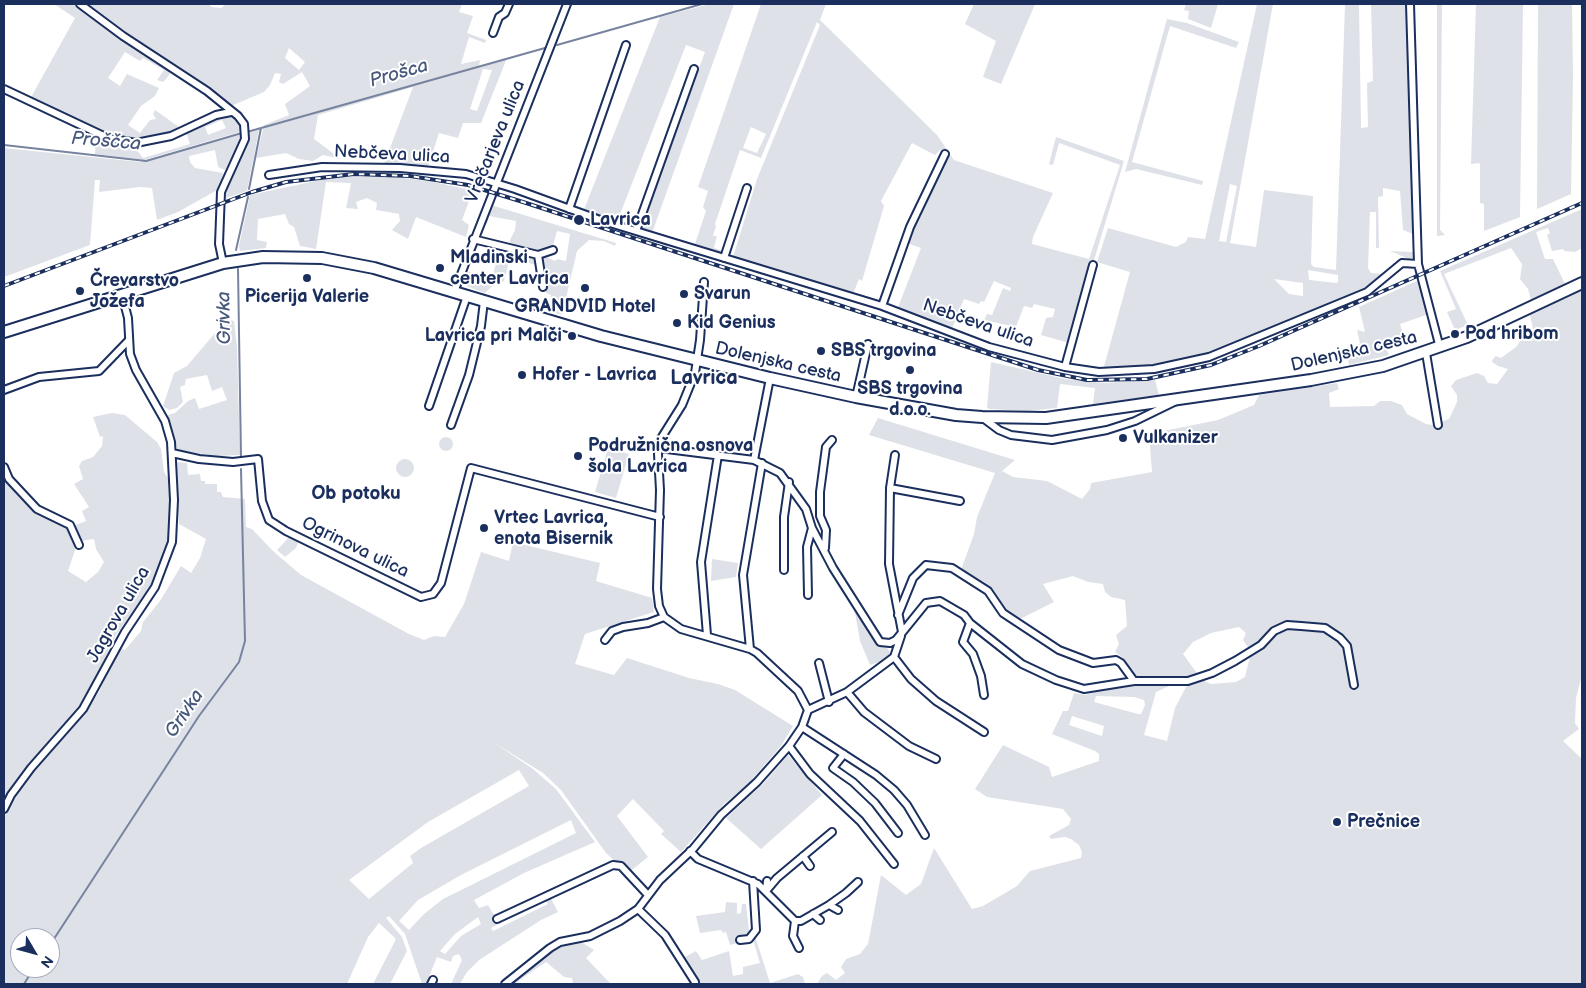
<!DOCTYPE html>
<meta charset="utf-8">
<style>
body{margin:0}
#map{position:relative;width:1586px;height:988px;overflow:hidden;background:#fff;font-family:"Balsamiq Sans",sans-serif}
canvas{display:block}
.frame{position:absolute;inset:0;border:5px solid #1b2f5e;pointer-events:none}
.north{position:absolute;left:10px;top:928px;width:50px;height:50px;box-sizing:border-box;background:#fff;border:1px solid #a4acbf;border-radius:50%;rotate:127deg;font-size:14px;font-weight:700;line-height:20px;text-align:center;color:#1b2f5e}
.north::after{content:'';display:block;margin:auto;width:18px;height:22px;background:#1b2f5e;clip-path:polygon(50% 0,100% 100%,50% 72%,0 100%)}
</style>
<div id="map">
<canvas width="1586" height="988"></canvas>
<div class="frame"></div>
<div class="north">N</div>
</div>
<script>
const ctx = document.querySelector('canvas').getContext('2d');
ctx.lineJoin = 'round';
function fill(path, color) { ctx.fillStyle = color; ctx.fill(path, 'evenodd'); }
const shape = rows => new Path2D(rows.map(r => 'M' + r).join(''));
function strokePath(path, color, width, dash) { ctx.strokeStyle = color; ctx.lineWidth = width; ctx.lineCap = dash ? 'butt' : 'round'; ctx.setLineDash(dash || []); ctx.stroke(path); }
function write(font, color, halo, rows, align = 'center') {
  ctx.font = font + ' "Balsamiq Sans",sans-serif'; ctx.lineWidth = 4; ctx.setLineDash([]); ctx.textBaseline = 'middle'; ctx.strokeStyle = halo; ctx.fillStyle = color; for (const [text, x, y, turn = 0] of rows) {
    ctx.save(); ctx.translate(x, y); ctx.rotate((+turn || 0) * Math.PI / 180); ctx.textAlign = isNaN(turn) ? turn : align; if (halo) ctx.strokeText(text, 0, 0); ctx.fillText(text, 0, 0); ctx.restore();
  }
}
fill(shape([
 [54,4,75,4,169,69,170,73,167,78,163,82,157,80,164,70,143,58,140,61,125,52,108,78,120,86,127,74,159,88,155,96,141,106,128,125,140,133,150,120,156,119,153,114,155,110,179,127,178,130,156,138,136,141,109,136,30,99,75,18],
 [84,4,208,4,212,7,221,8,226,4,462,4,459,12,473,16,467,33,486,40,485,43,469,37,461,64,480,60,479,66,507,58,481,123,463,123,458,138,439,133,428,167,384,164,413,87,318,115,314,139,341,159,323,155,313,161,299,159,286,153,256,158,264,125,289,115,285,104,310,86,302,72,283,84,279,82,281,74,275,73,270,85,264,92,231,106],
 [289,48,305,62,299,70,285,58],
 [483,69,492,70,477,111,470,109],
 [710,4,734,4,652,233,639,229,705,52,686,45,617,222,583,212,660,17],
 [761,4,826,4,820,20,937,135,954,160,1053,193,1033,237,1032,244,1089,259,1120,165,1059,143,1053,165,1049,164,1056,137,1124,161,1069,343,1041,335,1046,318,1053,317,1055,309,1034,304,1032,308,1024,306,1016,327,984,320,987,314,992,315,1003,288,1010,291,1011,288,994,281,984,302,981,301,979,304,964,299,951,331,897,310,921,248,907,243,907,225,943,152,940,150,935,155,912,143,881,201,884,206,862,281,859,279,853,294,735,260,733,257,757,179,820,25,817,22,761,158,740,150,715,224,716,226,713,236,717,236,714,248,724,251,722,256,694,247,706,211,703,207,708,191,698,187],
 [751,127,766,134,757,153,743,148],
 [974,4,1035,4,1001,84,983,77,996,41,965,24],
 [1186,4,1218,4,1211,28,1188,19,1189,11,1184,10],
 [1257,4,1273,4,1230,243,1256,247,1264,190,1313,196,1311,264,1314,267,1336,270,1345,4,1359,4,1361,128,1368,127,1367,83,1373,81,1371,4,1408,4,1415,257,1409,259,1390,251,1413,252,1413,234,1403,230,1400,191,1383,188,1383,196,1378,197,1379,248,1376,248,1376,212,1370,212,1368,268,1371,273,1383,274,1365,289,1202,357,1142,368,1103,370,1130,272,1097,262,1108,228,1176,247,1186,242,1188,237,1205,239],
 [1230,184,1237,186,1226,242,1219,241],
 [1308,270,1338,275,1338,281,1337,283,1309,280],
 [1274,279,1303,283,1303,296,1289,294],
 [1437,4,1442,4,1440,230,1445,235,1437,236],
 [1476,4,1523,4,1520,217,1484,231,1484,204,1480,203,1480,165,1479,163,1471,164],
 [1538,4,1572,4,1573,76,1571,194,1537,209],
 [1167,19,1187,23,1239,42,1236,48,1170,26,1132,162,1203,181,1202,185,1136,169,1125,172],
 [225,115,236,118,243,131,144,160,95,154,96,135,107,140,160,141,136,149,143,158,190,144,186,132],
 [222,120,226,128,208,135,205,127],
 [259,130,247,191,223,199,230,174,245,148,248,133],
 [243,134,225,170,218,167,215,150,189,156,190,162,195,168,223,173,219,189,178,212,157,220,152,188,140,187,99,192,100,180,95,180,90,245,4,277,4,148,140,162],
 [334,177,395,177,429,181,480,192,479,195,472,193,462,220,469,225,466,237,416,217,408,239,392,230,400,221,399,214,376,210,377,203,367,198,356,202,358,209,346,208,351,183,326,182,316,249,300,246,294,227,289,224,285,214,258,219,257,240,267,242,266,248,240,251,239,246,250,195],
 [491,205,616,243,615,246,604,241,589,240,577,251,562,315,548,311,551,295,546,293,543,258,544,256,555,261,557,259,566,261,570,234,557,231,553,246,538,252,521,248,509,242,515,230,516,221,489,216,487,224,484,223],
 [1582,209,1582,248,1575,252,1564,251,1563,249,1552,251,1547,235,1550,233,1548,228,1536,232,1545,259,1553,259,1565,284,1531,300,1528,289,1520,279,1522,264,1511,248,1444,274,1468,325,1455,330,1447,312,1456,309,1440,271],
 [503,248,537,257,540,266,510,258,504,281,491,287,485,293,461,284,465,271,477,274,476,278,491,281,500,250],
 [1419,280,1429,314,1400,324,1405,340,1386,347,1389,355,1349,365,1348,358,1352,348,1360,344,1357,330,1365,332,1359,307],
 [1582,289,1582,675,1576,698,1575,723,1579,729,1563,741,1582,759,1582,984,817,984,822,976,827,973,836,980,845,973,841,967,846,959,860,954,868,944,881,875,906,895,921,884,934,848,972,909,983,906,1017,886,1030,871,1081,858,1082,852,1079,845,1071,839,1065,837,1051,839,1049,836,1069,825,1071,819,1063,809,987,797,975,789,1003,745,1049,767,1052,777,1099,761,1099,754,1095,751,1052,734,1063,711,1068,711,1074,693,1085,695,1129,682,1131,676,1131,672,1119,662,1122,657,1115,652,1119,644,1116,635,1127,626,1125,600,1111,597,1105,592,1103,584,1088,582,1073,576,1043,584,1054,602,1022,618,1012,619,1001,606,961,570,974,534,977,517,995,473,869,435,878,418,1015,460,1002,471,1013,477,1047,481,1082,499,1090,489,1091,483,1152,472,1149,434,1218,420,1254,405,1259,395,1337,383,1339,389,1329,393,1330,407,1374,406,1380,401,1391,401,1402,405,1407,414,1426,424,1433,425,1449,419,1457,402,1457,395,1451,386,1456,380,1477,373,1484,376,1488,383,1497,384,1508,369,1498,366,1492,362,1493,359,1496,356,1501,358,1516,347,1521,340,1532,341,1534,334,1530,315],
 [1239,627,1246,633,1243,640,1251,652,1245,677,1236,682,1211,684,1202,680,1183,654,1193,642,1211,633],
 [1176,683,1187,685,1175,708,1167,741,1144,735,1156,692],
 [1096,696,1134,697,1144,700,1145,705,1141,714,1138,714,1094,702],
 [1072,716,1104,726,1102,736,1069,725],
 [231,320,234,321,237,347,240,455,217,456,177,450,168,415,175,413,188,401,195,398,199,409,227,400,222,387,212,391,207,375,186,379,185,385,180,387,183,402,177,408,169,410,163,406,174,373,187,366,221,326],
 [991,362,1065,379,1105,383,1155,380,1159,395,1093,404,1095,388,1060,384,1057,408,1028,411,989,409,987,407],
 [112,413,125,415,157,442,161,449,164,472,168,478,171,523,169,535,161,563,148,590,116,635,92,686,80,706,24,770,4,799,4,476,16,491,61,522,69,530,77,544,68,571,86,582,98,572,104,562,96,549,94,539,81,541,73,526,86,521,82,511,89,507,74,484,83,479,79,466,82,461,93,457,102,446,103,436,100,437,93,417],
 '439 444a7 7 0 1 1 14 0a7 7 0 1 1-14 0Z',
 [608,448,629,454,616,498,595,492],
 '396 468a9 9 0 1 1 18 0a9 9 0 1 1-18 0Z',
 [177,462,187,463,188,475,200,474,201,481,205,481,205,484,217,484,217,492,221,492,223,497,245,499,246,527,252,529,274,552,301,575,409,634,424,640,434,636,445,637,464,604,481,552,509,561,513,542,600,563,596,581,652,598,654,612,585,634,575,664,614,675,627,658,689,678,718,684,735,690,793,726,781,746,750,782,723,805,681,852,661,834,664,831,633,799,617,816,648,857,628,873,606,853,561,790,543,773,493,742,533,769,556,789,595,842,524,873,474,900,479,908,488,905,497,920,548,893,558,912,541,920,479,960,467,972,460,984,451,984,462,960,459,954,453,956,451,962,437,957,426,984,422,984,405,934,389,916,386,918,402,937,407,951,390,984,373,984,396,939,379,923,368,937,347,984,4,984,4,817,30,774,81,718,99,692,119,648,125,650,141,631,143,622,160,601,181,566,191,573,200,558,206,539,179,524,175,478],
 [519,770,529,786,421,848,410,856,413,863,369,899,349,880,428,822],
 [571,820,576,833,443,899,424,914,409,930,399,921,418,900,461,875],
 [545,899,548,904,493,931,491,928],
 [478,917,481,924,461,936,445,954,440,951,455,934],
 [20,938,50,938,50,968,20,968],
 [290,536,299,540,296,548,285,557,277,550],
 [712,559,738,563,736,577,711,581],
 [854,607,878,645,887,648,894,657,870,665,860,641],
 [788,755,822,795,761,849,726,818,763,784],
 [726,902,737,903,737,914,741,913,742,904,746,904,749,931,748,934,736,937,737,943,730,945,726,932,723,933,721,930,700,933,696,916,725,912],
 [752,936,755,936,770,983,798,974,803,977,805,984,698,984,683,958,696,951,702,960,729,951,733,976,743,974,743,967,760,963],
 [571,942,581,942,594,950,586,958,611,984,573,984,572,978,564,977,546,962,514,984,509,984,555,946]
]), '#dee1e7');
strokePath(shape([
 [557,45,702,4],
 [247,132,545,48],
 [4,145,146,161,242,133],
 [249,189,261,128],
 [236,250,248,197],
 [238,269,241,457],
 [50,945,199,716,239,662,245,641,241,469],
 [24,984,34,968]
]), '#77839f', 2);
const minor = shape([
 [80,4,123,36,207,91,238,116,244,124,245,139,221,192,219,244,223,263],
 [1410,4,1418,264,1440,348],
 [493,33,499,17,505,13,509,4],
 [4,89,108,138,136,143,171,136,216,115,231,112],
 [269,175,322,167,400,168,466,174,515,189,603,221,882,306,989,347,1065,367,1099,372,1154,369,1209,357,1367,292,1402,263,1418,264],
 [569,209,626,45],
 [636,231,694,69],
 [473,239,538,255,553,250],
 [538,255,543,287],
 [724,258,747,188],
 [704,282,700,340,695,373,682,405,660,440,658,454,660,490,657,589,659,606,664,617,681,629,750,649,757,653,798,691,808,710],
 [454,292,567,4],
 [882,306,910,227,945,154],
 [1426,353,1438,425],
 [1065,367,1093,265],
 [4,390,39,377,99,371,129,340],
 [856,397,868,344],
 [429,406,467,296],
 [983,418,999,430,1011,435,1052,440,1107,430,1135,421,1174,402],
 [451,425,469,375,481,326,484,301],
 [659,448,754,460,780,473,806,509,812,528,833,568,880,642,890,643,896,640,926,603,940,601,964,615,970,623,1022,664,1056,680,1084,689,1134,681,1188,681,1212,673,1235,661,1261,645,1274,631,1287,625,1301,626,1325,628,1340,638,1347,646,1354,685],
 [172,453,199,459,233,462,258,459,262,501,269,520,286,531,421,597,433,594,441,583,471,468,660,517],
 [895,455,890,488,889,564,902,632],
 [754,460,770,378],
 [4,467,9,479,37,509,70,525,79,545],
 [890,488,960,501],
 [825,548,826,530,820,516,820,492,826,447,832,440],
 [784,570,784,517,789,482],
 [808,595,807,547,812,528],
 [898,615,913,578,926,565,952,568,988,591,1003,613,1059,650,1093,663,1116,660,1121,663,1134,681],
 [970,623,963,642,973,654,981,676,984,695],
 [707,635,701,562,718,455],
 [605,640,612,631,623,627,648,623,664,617],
 [750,649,743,575,762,463],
 [894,657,911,679,936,701,984,732],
 [819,663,829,702],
 [847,692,864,712,909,746,936,759],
 [808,710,847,692,894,657,901,636],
 [802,727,876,775,894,790,907,805,925,835],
 [789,746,810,774,860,821,894,864],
 [844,754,833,768,853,782,875,803,898,833],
 [4,809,11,795,31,768,83,709,125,632,155,587,172,542,174,500,171,442,165,421,136,370,130,354,128,318,122,295],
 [690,851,698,859,758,884,795,921,801,921,829,905,846,893,858,882],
 [803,856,810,866],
 [767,881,766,891,777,878,832,832],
 [829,905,838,910],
 [638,909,665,935,695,982],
 [813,914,820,920],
 [497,919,613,865,621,866,648,895],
 [795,921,793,936,799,948],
 [740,940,749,939,756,930,753,881],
 [431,984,433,980],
 [505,984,550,948,560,942,590,936,620,921,638,909,660,880,693,849,721,815,757,782,789,746,802,727,808,710]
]);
const primary = shape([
 [4,332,223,263,263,257,322,258,374,268,601,336,770,378,856,397,956,415,982,417,1046,418,1311,380,1383,366,1467,337,1582,283]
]);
strokePath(minor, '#1b2f5e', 10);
strokePath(primary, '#1b2f5e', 14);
strokePath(minor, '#fff', 6);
strokePath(primary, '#fff', 10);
const rail = shape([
 [4,286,252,192,286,182,354,174,410,176,468,185,523,202,1038,370,1087,380,1147,379,1211,365,1259,346,1582,203]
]);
strokePath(rail, '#1b2f5e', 4);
strokePath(rail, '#fff', 2, [5.5]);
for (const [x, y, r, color] of [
 [579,220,6,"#1b2f5e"],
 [440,268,5,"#1b2f5e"],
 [307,278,5,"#1b2f5e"],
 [585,288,5,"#1b2f5e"],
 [80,291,5,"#1b2f5e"],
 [684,294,5,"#1b2f5e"],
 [677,323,5,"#1b2f5e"],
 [1455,334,5,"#1b2f5e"],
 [572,336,5,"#1b2f5e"],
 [821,351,5,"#1b2f5e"],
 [910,370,5,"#1b2f5e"],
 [522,375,5,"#1b2f5e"],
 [1123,438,5,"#1b2f5e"],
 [578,456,5,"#1b2f5e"],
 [484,528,5,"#1b2f5e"],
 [1337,822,5,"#1b2f5e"]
]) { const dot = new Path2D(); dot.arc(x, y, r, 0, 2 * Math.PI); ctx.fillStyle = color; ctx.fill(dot); strokePath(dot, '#fff', 2); }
write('18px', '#1b2f5e', '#fff', [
 ["Vrečarjeva ulica",496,142,-68],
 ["Nebčeva ulica",392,155,3],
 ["Nebčeva ulica",978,324,19],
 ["Dolenjska cesta",1354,352,-13],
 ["Dolenjska cesta",778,363,13],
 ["Ogrinova ulica",355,548,26],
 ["Jagrova ulica",119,615,-60]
]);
write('bold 18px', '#1b2f5e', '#fff', [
 ["Lavrica",590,220],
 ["Mladinski",450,258],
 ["center Lavrica",450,279],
 ["Črevarstvo",90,281],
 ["Jožefa",90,302],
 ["Svarun",694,294],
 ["Picerija Valerie",307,297,"center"],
 ["GRANDVID Hotel",585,307,"center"],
 ["Kid Genius",687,323],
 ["Pod hribom",1465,334],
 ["Lavrica pri Malči",562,336,"right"],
 ["SBS trgovina",831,351],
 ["Hofer - Lavrica",532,375],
 ["SBS trgovina",910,389,"center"],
 ["d.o.o.",910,410,"center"],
 ["Vulkanizer",1133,438],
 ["Podružnična osnova",588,446],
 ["šola Lavrica",588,467],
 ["Vrtec Lavrica,",494,518],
 ["enota Bisernik",494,539],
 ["Prečnice",1347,822]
], 'left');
write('italic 19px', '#49597e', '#fff', [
 ["Prošca",399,74,-16],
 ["Proščca",106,142,5],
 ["Grivka",225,318,-91],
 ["Grivka",185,714,-56]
]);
write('bold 19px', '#1b2f5e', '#fff', [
 ["Ob potoku",356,494]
]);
write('bold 20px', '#1b2f5e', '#fff', [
 ["Lavrica",704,379]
]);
</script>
